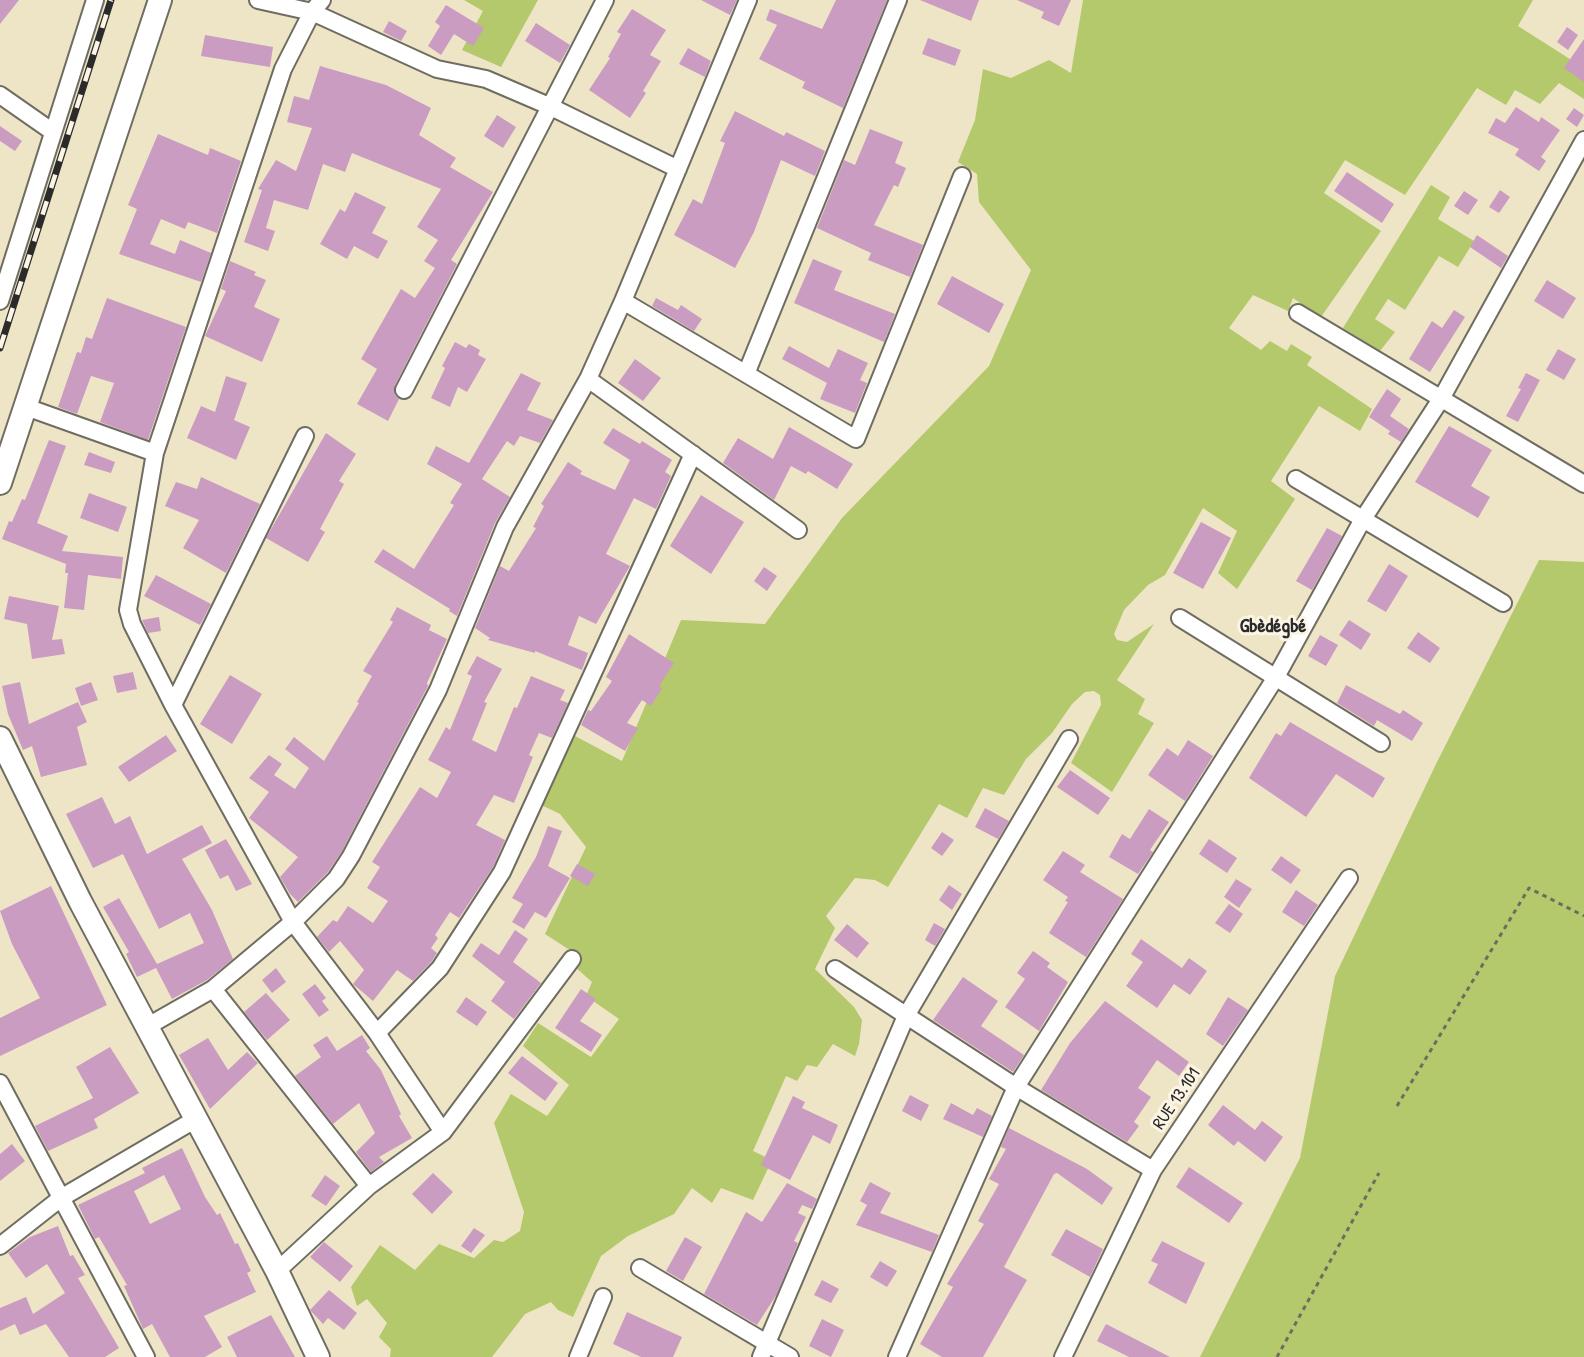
<!DOCTYPE html>
<meta charset="utf-8">
<style>
body{margin:0}
canvas{display:block;background:#eee5c6}
</style>
<canvas width="1584" height="1357"></canvas>
<script>
const ctx = document.querySelector('canvas').getContext('2d');
ctx.lineJoin = 'round';
function fill(path, color) { ctx.fillStyle = color; ctx.fill(path, 'evenodd'); }
const shape = rows => new Path2D(rows.map(r => 'M' + r).join(''));
function strokePath(path, color, width, dash) { ctx.strokeStyle = color; ctx.lineWidth = width; ctx.lineCap = dash ? 'butt' : 'round'; ctx.setLineDash(dash || []); ctx.stroke(path); }
function write(font, color, halo, rows, align = 'center') {
  ctx.font = font + ' "Patrick Hand",sans-serif'; ctx.lineWidth = 6; ctx.setLineDash([]); ctx.textBaseline = 'middle'; ctx.strokeStyle = halo; ctx.fillStyle = color; for (const [text, x, y, turn = 0] of rows) {
    ctx.save(); ctx.translate(x, y); ctx.rotate((+turn || 0) * Math.PI / 180); ctx.textAlign = isNaN(turn) ? turn : align; if (halo) ctx.strokeText(text, 0, 0); ctx.fillText(text, 0, 0); ctx.restore();
  }
}
fill(shape([
 [464,0,538,0,501,67,462,50,483,11],
 [1083,0,1533,0,1518,26,1584,68,1584,99,1559,83,1540,104,1515,90,1506,105,1477,88,1405,195,1345,160,1324,193,1381,231,1321,317,1293,298,1288,311,1253,295,1229,328,1261,350,1270,341,1287,351,1291,344,1312,357,1307,365,1372,409,1360,431,1319,406,1271,481,1295,499,1237,589,1218,573,1237,531,1203,508,1165,575,1148,585,1124,610,1114,634,1117,640,1127,642,1154,624,1117,680,1145,699,1138,714,1154,723,1112,792,1071,763,1101,705,1100,695,1094,691,1085,692,1072,704,1052,733,1026,759,1004,795,983,788,967,818,939,804,888,887,875,880,855,878,826,916,835,928,815,969,854,1007,862,1020,859,1044,855,1056,833,1044,817,1067,807,1065,797,1081,786,1076,753,1151,772,1160,753,1200,721,1188,712,1203,692,1188,674,1214,628,1236,601,1256,573,1317,558,1310,551,1302,525,1314,492,1357,390,1357,391,1349,379,1337,387,1323,367,1299,357,1306,351,1287,380,1245,415,1270,439,1244,474,1258,494,1240,503,1242,520,1231,524,1212,494,1123,511,1094,547,1116,569,1085,523,1046,538,1023,591,1057,619,1019,586,996,592,982,575,967,579,956,545,934,586,847,560,814,537,803,575,736,622,761,681,620,765,624,842,518,989,366,1031,270,979,202,977,174,958,162,975,120,983,69,1011,78,1049,60,1071,73],
 [1431,185,1450,197,1438,219,1474,241,1458,267,1439,256,1405,310,1388,299,1375,319,1395,332,1380,351,1343,328],
 [1539,560,1584,562,1584,1357,1200,1357,1300,1158,1335,976,1436,764]
]), '#b4c86c');
fill(shape([
 [0,0,19,0,0,24],
 [701,0,737,0,730,15],
 [836,0,887,0,843,108,802,88,805,82,759,59,777,25,766,20,770,9,822,29],
 [920,0,979,0,971,21],
 [1017,0,1071,0,1059,26,1041,18,1044,12],
 [446,5,484,28,473,46,454,34,441,55,428,46,440,26,435,22],
 [632,9,666,30,650,55,661,61,643,91,646,93,630,118,589,90,610,58,608,57,621,34,617,32],
 [389,21,407,31,401,41,383,32],
 [536,23,570,45,560,63,525,41],
 [1567,27,1578,35,1568,50,1557,42],
 [205,35,273,47,270,67,201,56],
 [928,38,961,50,955,66,922,54],
 [1584,39,1584,82,1564,68],
 [688,48,711,61,705,77,679,64],
 [320,66,386,85,431,108,419,135,456,158,450,167,493,192,451,260,457,264,395,385,395,395,399,399,388,421,357,404,377,369,361,359,401,289,415,298,435,268,424,261,438,240,417,227,441,189,352,153,345,172,323,164,308,210,274,200,266,228,275,231,268,251,244,242,262,190,258,189,276,160,296,171,312,128,287,122,294,96,309,100],
 [1516,107,1539,122,1541,117,1560,130,1541,157,1546,161,1539,171,1515,155,1519,149,1488,133,1496,118,1505,123],
 [1574,108,1584,115,1577,127,1566,119],
 [735,111,784,136,786,132,825,151,815,176,781,160,754,232,735,268,674,235,693,199,702,204,725,143,720,141],
 [497,115,516,127,503,148,484,136],
 [0,126,22,141,15,151,0,141],
 [870,129,903,142,895,163,906,168,898,187,894,185,874,225,923,245,910,277,868,260,871,253,817,228,844,160,855,165],
 [158,134,208,155,210,148,241,161,217,233,188,222,185,229,161,219,150,244,175,254,180,240,211,253,201,282,119,254,137,209,128,205],
 [1347,172,1394,204,1382,223,1334,191],
 [1500,190,1510,197,1499,213,1489,207],
 [1464,191,1478,200,1468,215,1454,206],
 [355,192,386,207,372,233,388,241,378,259,354,246,347,259,320,244,340,209,345,212],
 [1477,235,1508,256,1501,268,1470,247],
 [813,259,842,271,834,290,895,314,884,342,794,303],
 [230,261,256,272,254,275,266,280,254,307,280,319,262,362,205,336,226,291,221,289],
 [952,276,1004,304,989,333,937,304],
 [1547,280,1576,298,1563,319,1534,301],
 [107,298,186,327,148,440,100,422,114,383,91,376,77,414,58,407,77,352,81,353,86,337,92,339],
 [656,298,678,310,681,305,702,319,694,331,652,306],
 [1454,310,1465,317,1430,372,1409,359,1432,321,1442,328],
 [455,342,466,348,469,344,480,350,478,355,486,359,467,392,458,387,450,407,431,398,445,368,442,366],
 [789,346,829,368,838,349,868,363,860,380,867,383,855,413,820,399,827,383,782,359],
 [1558,349,1576,359,1564,380,1546,370],
 [635,359,661,378,643,401,618,383],
 [521,373,541,383,527,410,553,420,540,443,520,436,514,446,507,441,482,479,510,497,495,523,457,616,449,611,450,609,374,562,383,549,414,569,454,505,450,503,462,484,427,464,436,446,469,463],
 [1526,373,1540,380,1518,422,1506,416,1521,389,1518,388],
 [226,376,247,383,234,420,250,427,236,460,187,438,201,406,215,412],
 [1387,389,1401,399,1390,416,1409,429,1401,442,1388,434,1390,431,1369,417],
 [1449,426,1492,450,1471,486,1490,497,1478,518,1415,482],
 [789,427,853,464,837,489,808,471,806,474,791,466,774,500,723,463,738,438,773,459],
 [613,428,640,444,642,441,672,460,665,472,671,476,656,509,634,498,606,554,630,566,596,624,579,616,568,645,588,653,582,670,535,651,535,653,488,640,490,638,475,628,500,566,509,571,536,528,533,527,544,506,541,504,568,462,582,471,580,474,615,490,630,460,603,443],
 [326,433,356,454,339,481,344,484,320,529,325,532,308,562,266,538],
 [49,440,66,446,37,523,68,536,62,551,123,557,121,579,88,575,84,610,64,608,68,573,65,573,66,564,2,539,9,521,12,522,22,499,25,500],
 [89,452,115,462,111,473,84,465],
 [201,477,260,504,226,573,183,548,199,520,165,506,176,482,197,489],
 [89,493,127,507,118,532,80,518],
 [701,495,744,522,711,574,670,546],
 [1201,522,1231,538,1203,589,1173,573],
 [1327,528,1342,536,1312,590,1296,581],
 [1389,564,1408,576,1386,612,1367,601],
 [764,567,777,576,767,591,754,581],
 [156,575,211,604,200,625,144,596],
 [9,596,59,606,52,640,62,639,65,654,32,659,27,624,4,619],
 [397,607,431,625,429,630,447,639,427,683,428,686,342,851,328,872,298,902,290,894,280,877,298,857,249,818,269,792,249,778,269,755,282,764,274,775,295,789,309,768,285,749,294,737,324,761,359,703,357,702,372,676,363,671,393,622,390,620],
 [159,617,161,631,148,633,142,620],
 [1349,620,1371,634,1361,650,1339,635],
 [1418,632,1440,648,1430,663,1407,648],
 [629,634,674,663,659,686,662,688,651,706,642,700,627,723,638,728,625,751,581,725,588,710,591,711,612,681,606,677],
 [1320,635,1338,645,1326,666,1308,656],
 [477,656,502,669,484,702,487,703,472,740,496,752,514,707,517,708,531,676,565,690,560,700,568,703,552,738,539,733,529,755,533,757,514,803,494,795,476,825,505,840,493,867,459,918,450,912,435,935,438,938,431,948,437,953,432,961,413,981,397,970,373,1001,353,984,364,970,340,941,329,952,317,937,333,920,337,922,348,906,373,923,388,901,367,888,380,867,372,862,420,787,437,798,451,772,428,760,446,727,450,730,472,676,467,674],
 [133,672,137,689,117,693,113,676],
 [230,675,262,694,232,744,200,724],
 [20,682,29,724,78,702,87,722,77,727,87,765,41,777,32,746,23,750,8,714,2,686],
 [91,682,98,700,81,706,75,688],
 [1346,685,1400,714,1403,710,1423,723,1412,741,1377,720,1374,726,1337,703],
 [1290,722,1385,778,1373,798,1336,774,1306,817,1249,778,1276,733,1281,736],
 [166,735,177,751,129,782,118,767],
 [1188,740,1213,756,1185,801,1148,775,1167,748,1178,756],
 [1070,770,1110,798,1098,815,1057,787],
 [102,797,115,824,130,816,147,854,202,825,212,843,182,859,212,910,233,959,207,980,172,999,156,968,137,977,126,954,129,952,103,907,119,898,157,964,204,943,190,913,159,929,123,854,93,868,66,814],
 [985,808,1009,821,998,839,975,827],
 [1149,809,1169,822,1150,850,1153,852,1138,874,1109,857,1122,834,1130,839],
 [548,826,562,831,548,866,570,878,546,918,535,912,524,929,512,922,523,904,512,898,536,857],
 [942,832,954,840,942,856,931,848],
 [226,839,252,884,236,891,228,875,220,879,205,850],
 [1209,839,1237,858,1227,873,1199,854],
 [1063,851,1085,865,1080,872,1123,899,1086,957,1049,933,1068,902,1065,901,1068,897,1043,880],
 [1281,856,1301,870,1291,884,1271,870],
 [577,864,595,874,588,886,570,876],
 [1236,879,1252,889,1239,908,1224,897],
 [949,885,962,894,952,910,939,900],
 [51,886,107,1005,0,1056,0,1018,40,998,12,944,0,911],
 [1296,890,1318,905,1304,926,1282,912],
 [1229,904,1243,914,1230,933,1215,923],
 [934,923,945,929,935,946,925,940],
 [847,924,869,943,857,958,834,940],
 [515,930,528,939,513,962,541,983,514,1019,491,1001,505,982,472,956,481,943,499,955],
 [1141,939,1182,968,1189,958,1207,971,1190,995,1174,984,1157,1008,1126,986,1143,962,1131,954],
 [1033,951,1050,963,1047,967,1068,982,1039,1031,1005,1007,1025,979,1017,973],
 [276,968,286,982,272,993,262,980],
 [963,977,998,1001,981,1026,1024,1055,1013,1072,933,1020],
 [315,984,326,998,322,1001,329,1010,319,1017,302,994],
 [581,989,596,999,580,1021,602,1035,591,1052,555,1028],
 [266,993,290,1020,267,1040,244,1012],
 [466,997,487,1012,477,1026,456,1012],
 [1228,997,1248,1010,1223,1046,1206,1034],
 [1105,1001,1189,1062,1179,1076,1157,1060,1138,1088,1151,1097,1134,1122,1139,1126,1127,1142,1041,1090,1070,1043],
 [362,1035,370,1048,366,1051,381,1070,401,1114,399,1116,412,1138,379,1157,384,1162,371,1172,356,1152,375,1133,359,1103,333,1124,295,1076,321,1057,313,1045,327,1036,337,1051],
 [208,1038,228,1070,247,1052,258,1063,210,1109,179,1055],
 [110,1047,139,1093,94,1119,98,1128,48,1151,35,1126,93,1098,76,1067],
 [522,1056,558,1083,545,1101,508,1073],
 [910,1095,929,1105,921,1121,902,1111],
 [793,1096,805,1102,802,1108,838,1125,830,1144,813,1135,790,1180,761,1165],
 [951,1103,973,1115,977,1108,992,1116,983,1137,943,1119],
 [1223,1105,1255,1130,1262,1121,1283,1137,1265,1162,1238,1141,1234,1146,1208,1125],
 [1009,1128,1087,1169,1113,1188,1102,1205,1057,1173,1054,1174,1004,1267,1027,1280,983,1357,942,1357,920,1344,953,1287,947,1284,984,1224,978,1221,999,1184,989,1179,1006,1149,1001,1147],
 [12,1144,25,1161,0,1181,0,1154],
 [182,1148,205,1197,217,1215,220,1213,235,1244,238,1243,251,1271,247,1273,256,1292,204,1316,222,1347,205,1357,170,1357,152,1324,143,1329,124,1286,127,1285,99,1237,95,1239,78,1205,145,1173,142,1168],
 [164,1175,181,1209,150,1224,134,1191],
 [1189,1167,1243,1203,1229,1223,1176,1187],
 [433,1173,453,1192,432,1214,412,1194],
 [325,1175,340,1186,326,1206,311,1196],
 [870,1182,891,1193,880,1213,939,1235,932,1252,856,1225,867,1205,860,1201],
 [787,1183,817,1199,812,1209,802,1205,798,1213,806,1217,794,1241,798,1243,777,1294,757,1325,704,1294,746,1212,762,1222],
 [58,1226,70,1256,73,1255,85,1275,78,1278,119,1348,105,1357,69,1357,46,1324,20,1335,15,1324,0,1331,0,1308,26,1297,33,1314,65,1293,47,1264,26,1278,8,1253,30,1237],
 [474,1228,485,1235,471,1253,461,1246],
 [1066,1229,1103,1249,1090,1277,1051,1255],
 [685,1237,702,1247,683,1281,666,1271],
 [1162,1241,1205,1263,1186,1304,1148,1283,1158,1264,1151,1261],
 [324,1242,353,1266,340,1282,310,1257],
 [880,1261,897,1271,887,1287,870,1277],
 [822,1280,839,1289,831,1303,814,1295],
 [329,1290,357,1313,344,1330,328,1318,323,1324,310,1310],
 [627,1312,682,1337,673,1357,641,1357,613,1344],
 [271,1315,295,1357,237,1357,227,1337],
 [822,1319,844,1330,831,1357,809,1346],
 [1106,1324,1170,1357,1129,1357,1097,1341]
]), '#cb9cc1');
const street = shape([
 [258,0,312,12,437,69,486,79,549,106,678,169],
 [322,0,312,12,283,69,155,453,128,610,132,624,173,705,293,922,377,1033,443,1132],
 [0,95,53,132],
 [0,301,95,0],
 [623,301,856,439,962,176],
 [1298,313,1584,484],
 [746,374,898,0],
 [588,379,798,530],
 [404,390,605,0],
 [26,407,155,453],
 [1296,479,1503,603],
 [1180,618,1381,743],
 [173,705,305,436],
 [835,969,1016,1087,1153,1170],
 [213,989,369,1186],
 [148,1026,213,989,293,922,336,879,351,856,438,690,505,527,588,379,623,301,748,0],
 [377,1033,440,968,502,872,693,454],
 [0,1083,146,1357],
 [0,1246,61,1198,196,1119],
 [640,1268,790,1357],
 [277,1271,369,1186,443,1132,572,959],
 [578,1357,603,1297],
 [761,1357,906,1016,1069,739],
 [897,1357,1016,1087,1276,677,1363,519,1441,399,1584,140],
 [1063,1357,1153,1170,1349,878]
]);
const secondary = shape([
 [0,483,160,0],
 [0,738,80,901,277,1271,318,1357]
]);
strokePath(street, '#6f6c61', 20);
strokePath(secondary, '#6f6c61', 26);
strokePath(shape([
 [1397,1106,1529,888,1584,916],
 [1277,1357,1379,1173]
]), '#6f6c61', 3, [4.5, 4.5]);
strokePath(street, '#fff', 16);
strokePath(secondary, '#fff', 22);
const rail = shape([
 [0,348,111,0]
]);
strokePath(rail, '#2b2b2b', 7);
strokePath(rail, '#fcf5e5', 4.5, [14]);
write('18px', '#2b2b2b', '#fcf5e5', [
 ["RUE 13.101",1177,1099,-56]
]);
write('bold 20px', '#2b2b2b', '#fcf5e5', [
 ["Gbèdégbé",1273,627]
]);
</script>
